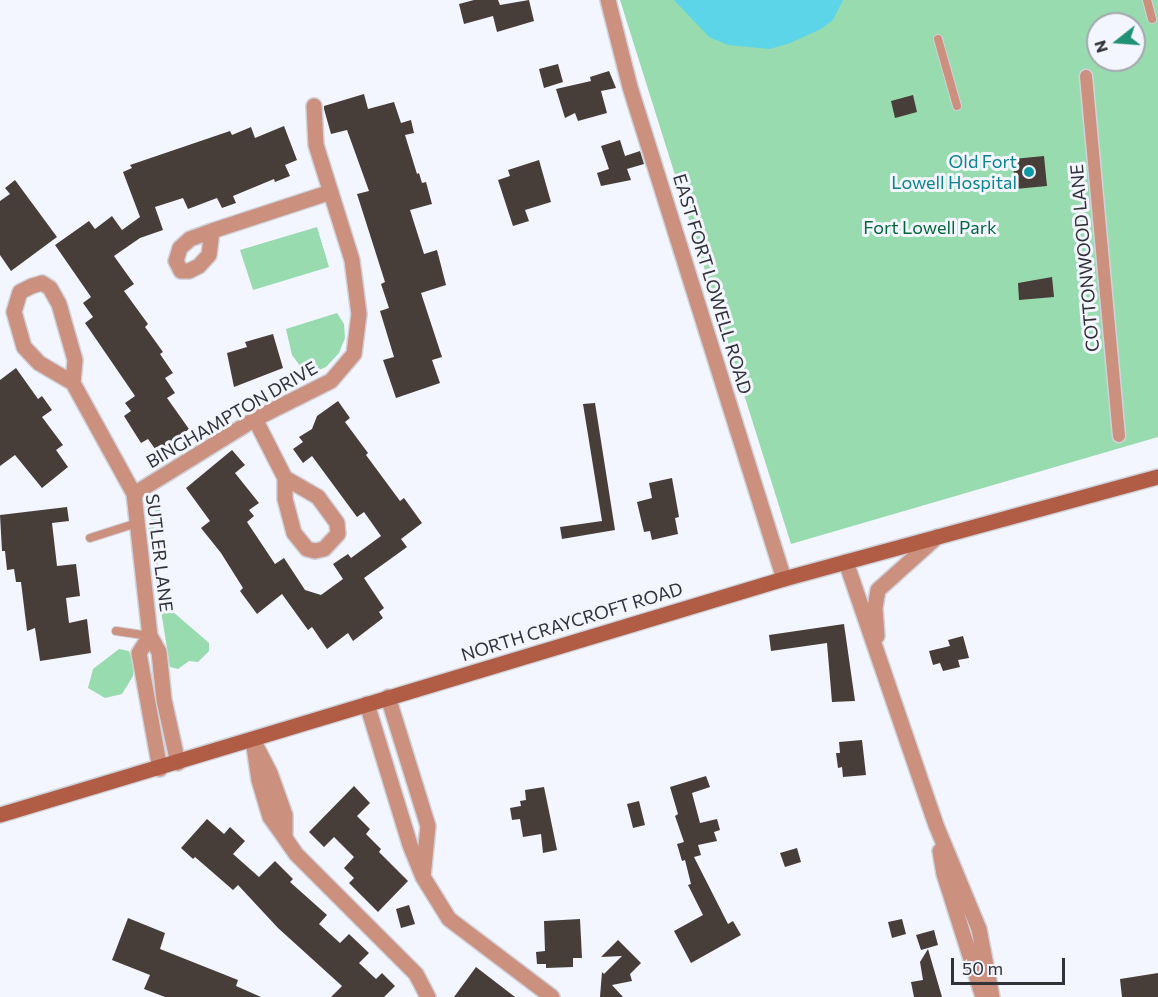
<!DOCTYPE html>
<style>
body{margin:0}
#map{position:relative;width:1158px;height:997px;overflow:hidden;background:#f3f5ff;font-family:Commissioner,sans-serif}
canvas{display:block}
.north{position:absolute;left:1086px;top:12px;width:60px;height:60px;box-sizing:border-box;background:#f3f5ff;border:2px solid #a5a7af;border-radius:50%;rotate:253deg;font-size:16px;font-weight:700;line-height:24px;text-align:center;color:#313236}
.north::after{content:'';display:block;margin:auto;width:21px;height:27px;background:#1f9276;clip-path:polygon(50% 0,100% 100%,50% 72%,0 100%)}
.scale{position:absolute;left:951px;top:958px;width:114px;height:27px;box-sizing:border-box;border:3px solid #313236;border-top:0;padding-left:8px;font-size:18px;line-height:21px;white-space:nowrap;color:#313236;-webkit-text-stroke:4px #f3f5ff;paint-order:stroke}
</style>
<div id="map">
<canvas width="1158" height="997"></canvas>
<div class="north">N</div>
<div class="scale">50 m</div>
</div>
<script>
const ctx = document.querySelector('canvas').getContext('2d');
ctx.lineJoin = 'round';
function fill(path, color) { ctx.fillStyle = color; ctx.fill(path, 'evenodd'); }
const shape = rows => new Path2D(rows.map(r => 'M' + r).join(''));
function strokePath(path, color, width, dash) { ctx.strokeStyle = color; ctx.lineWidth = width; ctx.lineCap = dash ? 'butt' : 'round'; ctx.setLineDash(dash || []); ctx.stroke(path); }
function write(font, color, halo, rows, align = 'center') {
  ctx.font = font + ' Commissioner,sans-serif'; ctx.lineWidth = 6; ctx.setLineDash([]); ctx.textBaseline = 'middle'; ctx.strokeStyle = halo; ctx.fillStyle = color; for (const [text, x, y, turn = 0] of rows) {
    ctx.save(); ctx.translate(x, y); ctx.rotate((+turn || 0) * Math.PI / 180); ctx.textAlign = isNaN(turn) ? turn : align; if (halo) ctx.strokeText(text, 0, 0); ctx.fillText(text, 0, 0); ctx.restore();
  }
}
fill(shape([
 [620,0,1158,0,1158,437,791,544],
 [1098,24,1134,24,1134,60,1098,60],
 [317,227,329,267,253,290,240,250],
 [337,313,344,324,345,338,339,353,326,367,312,373,300,366,292,355,286,329],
 [158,501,162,504,153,530,161,585,172,611,209,643,209,651,198,662,189,661,178,669,170,667,148,529],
 [119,649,129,651,134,665,133,676,122,694,105,698,88,688,93,669]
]), '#98dbae');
fill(shape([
 [674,0,843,0,833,20,821,29,790,43,770,49,728,45,709,37]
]), '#5cd5e9');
fill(shape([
 [474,0,498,0,500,5,529,0,534,21,497,32,493,16,464,24,459,4],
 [558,64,563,82,544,88,539,69],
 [609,71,616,88,601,91,607,113,578,121,575,113,565,118,556,89,591,81,590,77],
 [364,94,368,109,394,102,401,123,411,120,414,133,405,135,417,174,419,173,422,183,426,182,432,204,410,210,424,254,437,250,446,285,421,293,442,357,432,360,440,383,396,398,383,360,394,357,380,311,389,308,381,284,385,282,357,194,369,191,347,130,331,134,324,109,324,106],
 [913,95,917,112,895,118,891,101],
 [284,126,297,160,285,165,290,176,275,182,274,179,233,196,236,203,222,208,217,198,188,209,183,198,155,207,163,230,140,238,114,256,134,284,124,291,148,324,145,327,163,352,160,354,173,373,165,378,175,393,167,398,189,429,158,453,148,439,141,443,124,416,131,411,125,403,135,396,85,323,93,317,83,303,91,297,55,245,89,221,95,229,112,216,122,230,140,217,123,172,132,168,130,165,230,131,232,135,251,127,255,138],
 [620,140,625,156,640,151,644,164,627,169,631,180,601,186,597,173,609,169,601,146],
 [1044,156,1047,186,1015,189,1013,159],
 [539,160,551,202,525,210,529,221,513,226,498,180,510,176,508,170],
 [15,180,57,237,11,271,0,255,0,201,10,194,5,188],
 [1052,277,1054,297,1019,300,1018,283],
 [273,334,283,368,234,387,227,353,247,347,245,342],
 [16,368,38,399,42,396,52,410,42,417,63,445,56,450,68,467,42,488,15,455,0,466,0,380],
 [338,401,350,418,345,422,368,453,366,455,400,501,404,498,422,523,401,539,407,547,364,578,384,608,379,612,383,618,353,641,348,633,327,649,312,627,308,630,282,594,257,614,240,591,243,588,221,553,201,528,210,521,186,488,232,450,245,465,235,473,259,503,249,510,254,516,247,522,275,564,284,558,305,590,321,595,343,579,333,564,348,554,351,558,381,536,364,512,357,517,312,456,303,463,293,449,303,442,299,437,312,429,317,416],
 [595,403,615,530,562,539,560,527,602,521,583,404],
 [672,478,679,517,675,518,678,534,652,540,650,531,644,532,637,502,652,498,649,483],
 [67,507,69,521,52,523,57,566,76,564,80,596,66,598,69,623,87,619,91,653,40,661,35,628,27,631,21,582,16,582,14,569,7,570,5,551,2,551,0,515],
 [844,624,855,701,832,702,827,643,771,651,769,635],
 [963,636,969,658,958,660,960,667,943,671,940,663,933,665,929,651,950,646,948,640],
 [862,740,866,775,843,777,842,767,838,768,836,753,840,753,839,742],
 [706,776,710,787,692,793,700,823,717,819,720,830,714,832,717,841,698,845,701,855,694,857,728,924,733,921,741,935,691,963,674,931,703,915,688,885,691,884,685,860,682,861,677,844,684,842,675,816,678,814,670,787],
 [354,786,370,803,357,816,370,829,366,834,381,849,379,852,408,881,378,912,349,883,354,878,344,868,354,857,334,837,324,847,309,832],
 [544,787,557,850,543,853,541,834,523,837,520,819,512,820,510,808,521,806,520,801,526,800,525,790],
 [639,801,645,825,633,828,627,804],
 [207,819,224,834,230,827,245,841,233,854,259,877,275,861,293,879,290,882,327,915,319,924,340,943,349,934,369,953,359,963,376,979,382,973,395,986,384,997,331,997,342,986,278,928,238,885,233,890,195,857,193,859,181,848],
 [797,848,801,862,785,867,780,853],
 [409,905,415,924,401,928,396,909],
 [128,918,165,933,160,949,238,980,236,986,261,997,165,997,144,989,150,975,112,960],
 [580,919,582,958,573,958,573,967,546,968,546,964,537,964,536,952,545,951,544,921],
 [902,919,906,934,892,938,888,922],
 [934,930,938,945,921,950,916,935],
 [618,940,641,963,630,974,632,981,612,985,623,997,600,997,602,972,604,974,622,956,601,957],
 [928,949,942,997,914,997,911,982,923,980,920,962],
 [476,967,515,997,454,997],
 [1158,973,1158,997,1122,997,1120,979]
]), '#483e39');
const service = shape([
 [1147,0,1152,19],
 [938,39,957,106],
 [90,538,137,523],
 [116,631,150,636]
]);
const pedestrian = shape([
 [1086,76,1119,436]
]);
const minor = shape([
 [608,0,630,87,784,579],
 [212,231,209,255,199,266,189,271,181,271,176,261,180,248,190,239,212,231,331,192],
 [73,383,39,363,24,347,14,312,20,292,32,286,42,283,50,288,59,304,75,360,73,383,134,494,150,636],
 [255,419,285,478],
 [285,478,318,497,337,523,338,534,324,549,315,551,307,549,294,533,285,499,285,478],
 [134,494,255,419,331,381,354,354,359,314,352,260,316,145,314,106],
 [388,697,428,826,423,877],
 [367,704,410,845,423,877,449,919,552,997],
 [253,740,270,773,285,815,285,838,270,817,259,780,253,740],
 [160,769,139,653,150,636,159,652,164,700,178,763],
 [285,838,296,854,416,974,428,997]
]);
const tertiary = shape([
 [846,562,936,825,979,929,992,997],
 [877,636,875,608,878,590,937,537],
 [940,851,944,874,983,997]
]);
const secondary = shape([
 [0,815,784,579,1158,477]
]);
strokePath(service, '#d0d2db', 10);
strokePath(pedestrian, '#d0d2db', 15);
strokePath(minor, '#d0d2db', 18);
strokePath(tertiary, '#d0d2db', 18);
strokePath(secondary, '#d0d2db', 18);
strokePath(service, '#cb907e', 8);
strokePath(pedestrian, '#cb907e', 12);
strokePath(minor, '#cb907e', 15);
strokePath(tertiary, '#cb907e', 15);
strokePath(secondary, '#b15c44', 15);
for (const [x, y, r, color] of [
 [1029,172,6,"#0f9aa8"]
]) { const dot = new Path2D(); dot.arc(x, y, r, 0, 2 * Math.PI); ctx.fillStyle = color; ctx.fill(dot); strokePath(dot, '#f3f5ff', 2); }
write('18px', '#0d838f', '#f3f5ff', [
 ["Old Fort",1017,162],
 ["Lowell Hospital",1017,183]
], 'right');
write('18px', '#036839', '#f3f5ff', [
 ["Fort Lowell Park",930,228]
]);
write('18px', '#313236', '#f3f5ff', [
 ["COTTONWOOD LANE",1085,258,-95],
 ["EAST FORT LOWELL ROAD",712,284,73],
 ["BINGHAMPTON DRIVE",232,415,-30],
 ["SUTLER LANE",159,553,83],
 ["NORTH CRAYCROFT ROAD",572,622,-17]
]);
</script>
